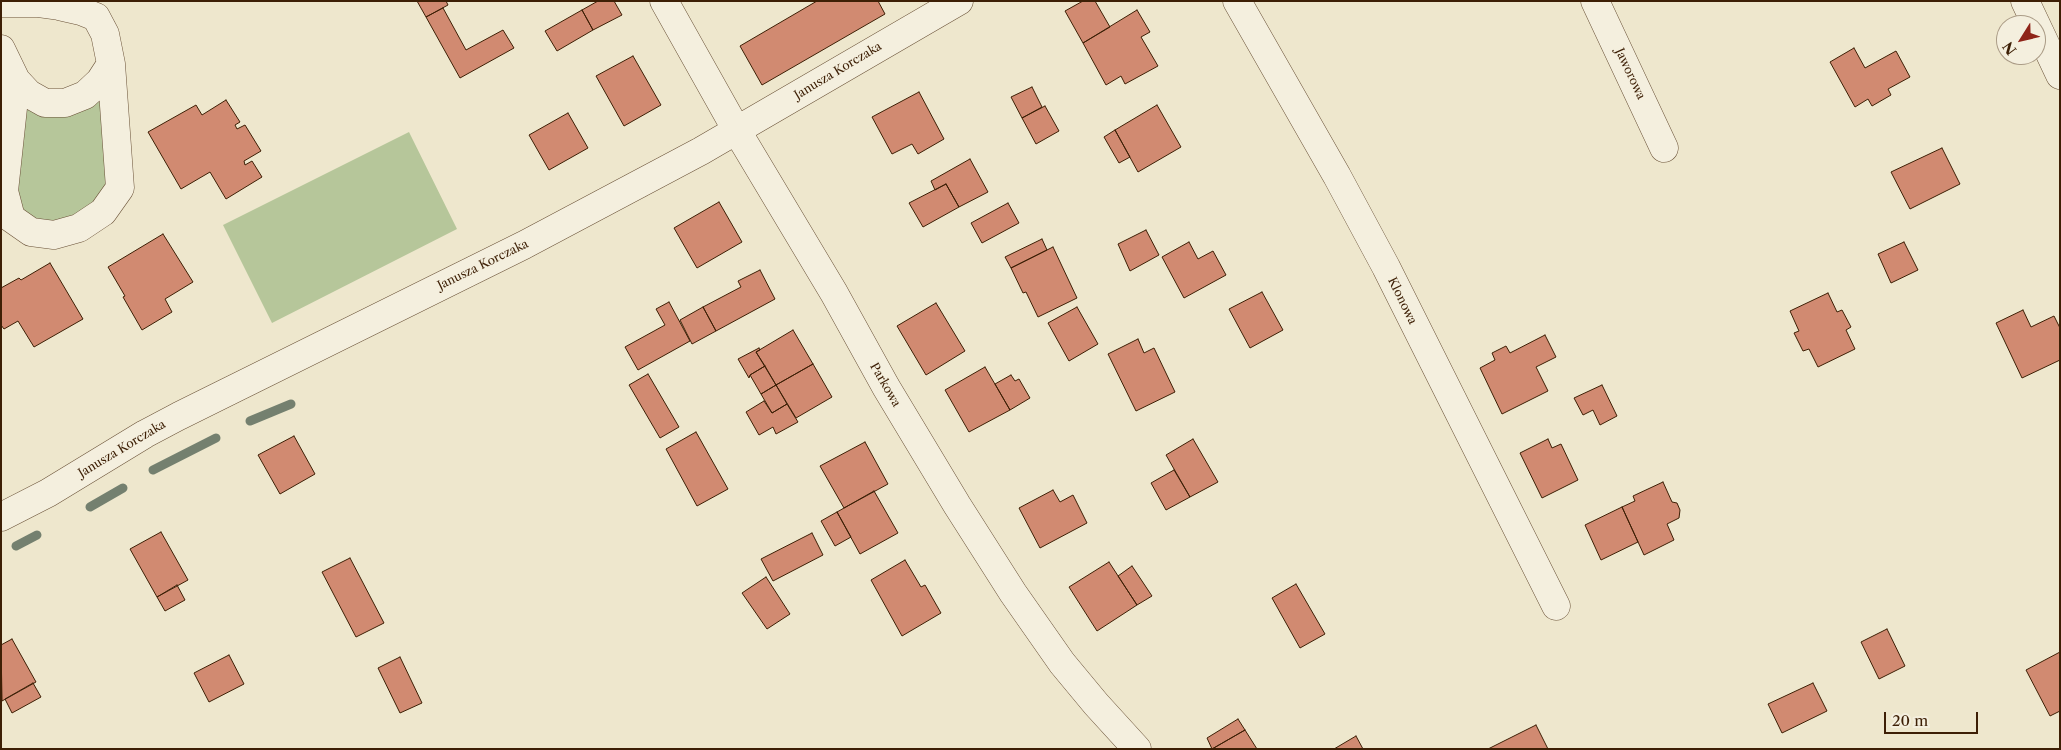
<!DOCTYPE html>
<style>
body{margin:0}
#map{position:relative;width:2061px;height:750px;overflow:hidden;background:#eee7cd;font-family:"Libre Caslon Text",serif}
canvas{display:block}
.frame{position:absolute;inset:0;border:2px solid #3d1f05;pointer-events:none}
.north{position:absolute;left:1996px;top:15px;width:50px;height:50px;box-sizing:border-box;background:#f4efde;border:1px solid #ab9c87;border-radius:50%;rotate:234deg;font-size:14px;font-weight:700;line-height:20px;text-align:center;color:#3d1f05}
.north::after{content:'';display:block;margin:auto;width:18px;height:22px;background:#8f2418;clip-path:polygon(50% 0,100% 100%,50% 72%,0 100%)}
.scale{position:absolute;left:1884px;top:712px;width:94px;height:22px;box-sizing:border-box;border:2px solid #3d1f05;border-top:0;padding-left:6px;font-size:15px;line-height:18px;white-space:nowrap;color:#3d1f05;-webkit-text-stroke:4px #f4efde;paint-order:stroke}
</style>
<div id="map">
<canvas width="2061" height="750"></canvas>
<div class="frame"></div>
<div class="north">N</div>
<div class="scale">20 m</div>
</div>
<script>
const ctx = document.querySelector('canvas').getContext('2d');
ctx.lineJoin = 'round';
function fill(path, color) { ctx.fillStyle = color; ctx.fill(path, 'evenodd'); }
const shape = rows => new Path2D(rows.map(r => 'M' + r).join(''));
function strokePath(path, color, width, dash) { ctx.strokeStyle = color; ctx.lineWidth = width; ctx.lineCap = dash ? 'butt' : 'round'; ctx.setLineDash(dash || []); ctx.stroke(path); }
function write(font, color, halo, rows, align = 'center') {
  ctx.font = font + ' "Libre Caslon Text",serif'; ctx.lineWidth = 4; ctx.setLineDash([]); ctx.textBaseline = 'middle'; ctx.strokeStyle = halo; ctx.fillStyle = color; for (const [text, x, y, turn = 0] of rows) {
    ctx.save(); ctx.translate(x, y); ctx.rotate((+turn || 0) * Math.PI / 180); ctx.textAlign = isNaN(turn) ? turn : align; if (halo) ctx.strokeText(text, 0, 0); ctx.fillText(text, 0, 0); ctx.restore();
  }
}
fill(shape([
 [107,86,117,179,76,223,38,223,18,206,12,184,22,94],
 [409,132,457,229,272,323,223,225]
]), '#b6c69a');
strokePath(shape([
 [250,421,291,404],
 [153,470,216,438],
 [90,507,123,488],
 [16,546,37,535]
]), '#74806f', 9);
const building = shape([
 [417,1,446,1,448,5,426,17,417,1],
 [598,1,614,1,622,15,593,30,582,10,598,1],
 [817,1,878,1,885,14,762,85,740,46,817,1],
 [1083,1,1095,1,1110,27,1083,43,1065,11,1083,1],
 [443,8,466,50,503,30,514,48,460,78,426,17,443,8],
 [582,10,593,30,557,51,545,31,582,10],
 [1137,10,1150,32,1141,37,1158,66,1125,84,1121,76,1106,85,1083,43,1137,10],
 [1854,48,1865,68,1896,51,1910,77,1888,89,1891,95,1872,106,1868,99,1855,107,1830,62,1854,48],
 [633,56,661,105,624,126,596,76,633,56],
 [1032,87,1042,107,1022,118,1011,97,1032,87],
 [919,92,944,139,918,154,912,144,892,154,872,117,919,92],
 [226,100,240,122,235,125,237,129,245,125,261,151,244,161,245,165,252,161,262,177,226,199,210,172,181,189,148,132,196,105,202,115,226,100],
 [1157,105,1181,147,1138,172,1115,130,1157,105],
 [1045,106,1059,131,1036,144,1022,118,1045,106],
 [568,113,588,148,549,170,529,135,568,113],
 [1115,130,1130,157,1119,163,1104,137,1115,130],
 [1942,148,1960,184,1910,209,1891,172,1942,148],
 [970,159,988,192,959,207,946,184,935,190,931,181,970,159],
 [946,184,959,207,923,227,909,203,946,184],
 [719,202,742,242,697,268,674,228,719,202],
 [1008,203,1019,223,982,243,971,223,1008,203],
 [1146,230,1159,255,1130,271,1118,244,1146,230],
 [163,234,193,282,165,299,172,312,142,330,123,297,125,296,108,267,163,234],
 [1042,239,1047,250,1011,268,1005,257,1042,239],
 [1189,242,1198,259,1213,251,1226,275,1184,298,1162,257,1189,242],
 [1904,242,1918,270,1891,283,1878,254,1904,242],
 [1053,247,1077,298,1038,317,1026,292,1023,293,1011,268,1053,247],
 [50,263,83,319,34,347,18,321,4,329,1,325,1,288,19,278,21,280,50,263],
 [760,270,775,299,716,331,703,307,741,287,738,281,760,270],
 [1262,292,1283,330,1250,348,1229,309,1262,292],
 [1828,293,1837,312,1842,310,1851,327,1846,330,1855,349,1818,367,1809,349,1803,351,1794,333,1799,331,1790,311,1828,293],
 [669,302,690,341,638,370,625,347,665,325,656,309,669,302],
 [936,303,965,351,926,375,897,326,936,303],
 [703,307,716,331,692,344,680,320,703,307],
 [1077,307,1098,344,1069,361,1048,323,1077,307],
 [2023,310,2031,327,2054,316,2060,328,2060,360,2022,378,1996,323,2023,310],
 [793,330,813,364,776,385,756,352,793,330],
 [1545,335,1556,357,1536,367,1548,391,1502,414,1480,368,1495,360,1492,353,1506,346,1510,353,1545,335],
 [1138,339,1144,353,1154,348,1175,392,1136,411,1108,354,1138,339],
 [759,348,760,350,756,352,765,366,750,375,749,378,738,359,759,348],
 [813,364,832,397,796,418,776,385,813,364],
 [765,366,776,385,761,394,750,375,765,366],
 [985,367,1010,410,969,432,945,390,985,367],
 [648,374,679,427,660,438,629,385,648,374],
 [1011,375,1015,381,1019,379,1030,398,1010,410,995,384,1011,375],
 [776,385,787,404,772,413,761,394,776,385],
 [1602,385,1617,416,1600,425,1593,410,1583,415,1574,398,1602,385],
 [764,401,772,413,787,404,798,422,776,434,773,427,759,435,746,412,764,401],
 [696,432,728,489,697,506,666,449,696,432],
 [294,436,315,474,280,494,258,455,294,436],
 [1193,439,1218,482,1190,497,1166,455,1193,439],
 [1548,439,1552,448,1561,444,1578,480,1542,498,1520,453,1548,439],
 [865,442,888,484,844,508,820,466,865,442],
 [1174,470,1190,497,1166,510,1151,483,1174,470],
 [1663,482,1672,502,1677,503,1680,510,1679,518,1667,524,1674,540,1644,555,1622,507,1635,501,1633,496,1663,482],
 [1053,490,1060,502,1073,495,1087,523,1040,548,1019,508,1053,490],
 [874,491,898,533,860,554,837,512,874,491],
 [1622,507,1638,542,1601,560,1585,525,1622,507],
 [837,512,851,537,835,546,821,521,837,512],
 [161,532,188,580,157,597,130,549,161,532],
 [812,533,823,555,773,581,761,559,812,533],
 [350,558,384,623,356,637,322,572,350,558],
 [905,560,921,587,925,585,941,613,902,636,871,580,905,560],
 [1109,562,1137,605,1097,631,1069,587,1109,562],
 [1132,566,1152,596,1137,605,1118,576,1132,566],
 [766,577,790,614,767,629,742,593,766,577],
 [1296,584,1325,634,1300,648,1272,598,1296,584],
 [177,585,185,600,165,611,157,597,177,585],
 [1887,629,1905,666,1879,679,1861,642,1887,629],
 [12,639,36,682,2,701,1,645,12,639],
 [2060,652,2060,711,2050,716,2026,670,2060,652],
 [229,655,244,684,209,702,194,673,229,655],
 [400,657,422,703,400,713,378,668,400,657],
 [33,683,41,697,12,713,5,699,33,683],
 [1813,683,1827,711,1782,733,1768,704,1813,683],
 [1238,719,1245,730,1212,749,1207,738,1238,719],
 [1536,725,1548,749,1488,749,1536,725],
 [1245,730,1257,749,1212,749,1245,730],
 [1356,736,1363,749,1334,749,1356,736]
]);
fill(building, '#d18a71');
strokePath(building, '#3d1f05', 1);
const minor = shape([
 [664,1,737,131,834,293,886,387,957,505,1013,593,1062,663,1096,704,1137,749],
 [1237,1,1337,176,1386,267,1556,606],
 [1595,1,1664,148],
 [2025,1,2060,75],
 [1,3,37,3,59,6,81,11,96,17,105,34,111,64,120,188,103,212,79,228,54,235,31,232,11,218,4,191,16,80,1,49],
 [16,80,29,94,45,103,65,103,85,95,100,81,111,64],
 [1,517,48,493,145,434,179,416,524,245,701,151,959,1]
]);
strokePath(minor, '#695137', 29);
strokePath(minor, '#f4efde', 28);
write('12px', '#3d1f05', '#f4efde', [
 ["Janusza Korczaka",838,71,-31],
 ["Jaworowa",1630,74,65],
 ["Janusza Korczaka",483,265,-26],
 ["Klonowa",1402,301,64],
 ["Parkowa",885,385,60],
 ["Janusza Korczaka",122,449,-31]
]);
</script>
